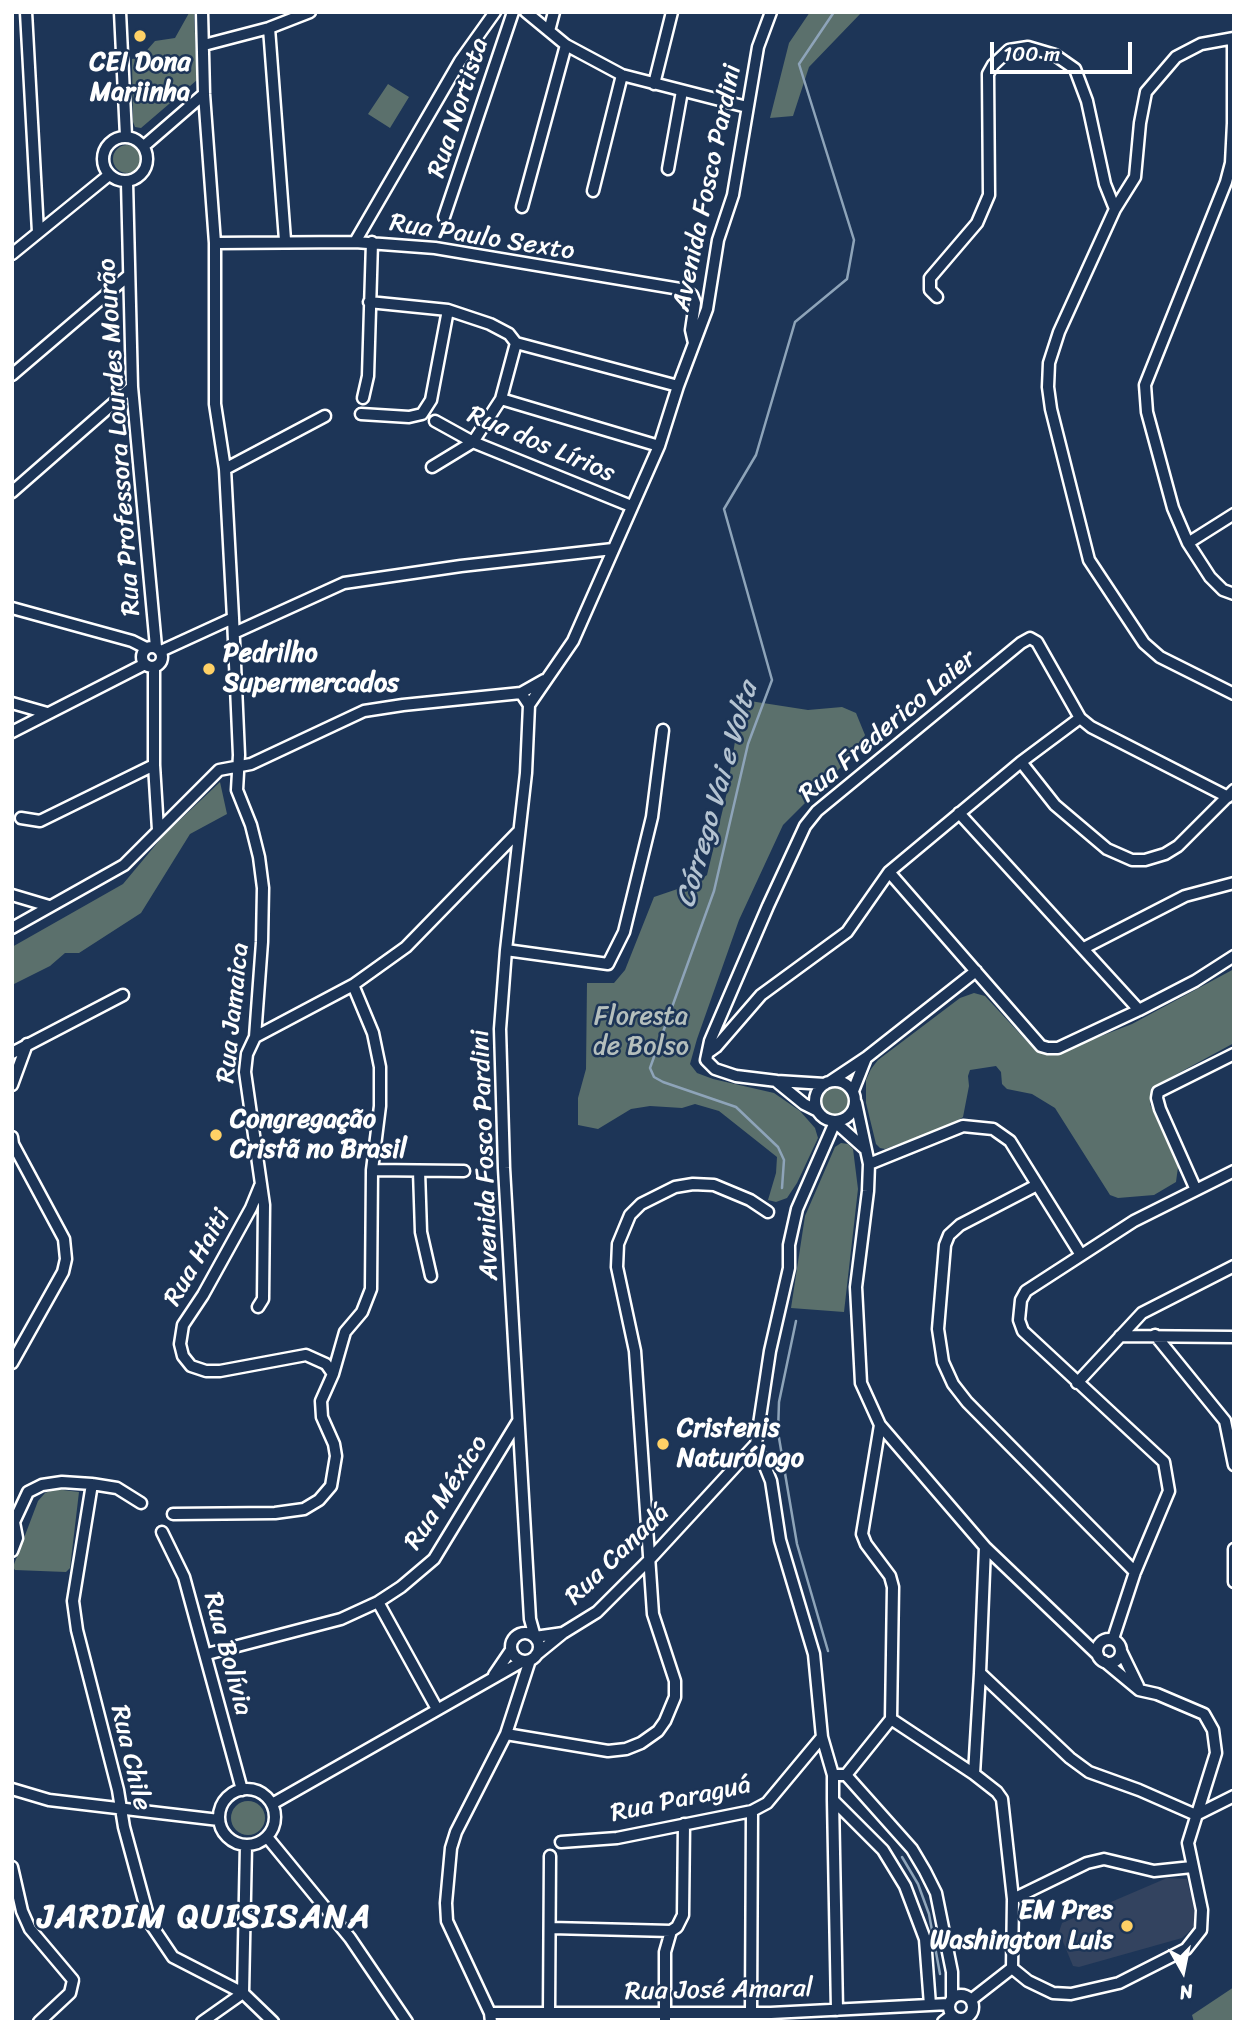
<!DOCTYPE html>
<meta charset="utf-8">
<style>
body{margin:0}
#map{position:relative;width:1246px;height:2034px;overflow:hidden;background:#1d3557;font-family:Sriracha,sans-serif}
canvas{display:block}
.frame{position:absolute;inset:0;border:14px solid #fff;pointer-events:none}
.north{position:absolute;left:1148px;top:1936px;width:70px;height:70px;-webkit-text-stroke:5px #1d3557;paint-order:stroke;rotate:171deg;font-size:19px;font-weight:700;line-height:28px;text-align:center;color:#fff}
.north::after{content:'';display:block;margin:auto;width:24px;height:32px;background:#fff;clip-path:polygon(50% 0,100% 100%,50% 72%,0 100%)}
.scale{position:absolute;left:990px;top:42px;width:142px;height:32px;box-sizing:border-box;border:4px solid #fff;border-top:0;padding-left:9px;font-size:21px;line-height:24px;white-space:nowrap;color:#fff;-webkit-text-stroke:5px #1d3557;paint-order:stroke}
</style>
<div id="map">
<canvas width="1246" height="2034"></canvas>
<div class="frame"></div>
<div class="north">N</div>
<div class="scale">100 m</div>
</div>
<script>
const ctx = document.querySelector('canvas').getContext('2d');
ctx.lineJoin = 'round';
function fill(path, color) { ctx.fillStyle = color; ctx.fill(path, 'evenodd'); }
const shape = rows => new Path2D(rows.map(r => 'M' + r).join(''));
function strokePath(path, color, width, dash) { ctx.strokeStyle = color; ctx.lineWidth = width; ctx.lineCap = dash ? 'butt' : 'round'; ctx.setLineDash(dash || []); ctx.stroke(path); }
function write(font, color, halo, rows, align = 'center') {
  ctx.font = font + ' Sriracha,sans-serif'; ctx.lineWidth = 5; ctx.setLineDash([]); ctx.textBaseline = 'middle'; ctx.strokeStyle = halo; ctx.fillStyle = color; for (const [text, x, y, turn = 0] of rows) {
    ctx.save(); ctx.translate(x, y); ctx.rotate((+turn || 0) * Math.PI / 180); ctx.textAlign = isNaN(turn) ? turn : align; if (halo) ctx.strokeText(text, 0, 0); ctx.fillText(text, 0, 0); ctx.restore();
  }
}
fill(shape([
 [1167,1878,1187,1879,1197,1921,1191,1930,1182,1938,1079,1967,1073,1966,1059,1932,1062,1923]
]), '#33435f');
fill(shape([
 [810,12,862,12,809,67,793,116,770,118,789,43],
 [189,13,194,13,197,80,141,128,135,127,133,122,132,59,141,57,155,41,175,38],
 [388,84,409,97,390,128,368,114],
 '113 159a14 14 0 1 1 28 0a14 14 0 1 1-28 0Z',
 [750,701,808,710,842,707,856,713,865,735,858,750,783,825,739,920,697,1039,690,1064,697,1073,713,1079,774,1093,800,1111,815,1128,818,1138,797,1183,787,1198,776,1202,768,1200,776,1173,777,1157,719,1111,695,1104,682,1108,650,1106,631,1109,598,1129,578,1125,578,1098,586,1069,587,983,614,983,625,970,654,897,698,882,707,875,727,792,741,703],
 [220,782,227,814,190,834,141,913,79,953,65,953,50,966,12,985,12,947,123,884,163,836],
 [1234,969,1234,1043,1151,1088,1150,1104,1178,1167,1176,1182,1154,1195,1118,1198,1110,1195,1055,1108,1032,1094,1007,1089,1002,1084,1001,1072,996,1066,970,1070,968,1076,969,1086,963,1117,949,1126,885,1149,880,1148,876,1144,866,1103,866,1080,871,1069,878,1060,960,998,974,993,985,996,1035,1050,1048,1055,1060,1052,1132,1024],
 '820 1101a15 15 0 1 1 30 0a15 15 0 1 1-30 0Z',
 [841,1143,848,1144,853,1149,858,1189,844,1312,791,1308,805,1216,835,1147],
 [55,1489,79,1492,70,1568,66,1572,15,1570,13,1567,38,1501,45,1493],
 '231 1818a17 17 0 1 1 34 0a17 17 0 1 1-34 0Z',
 [1234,1987,1234,2022,1194,2022,1192,2015]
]), '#5b706c');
strokePath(shape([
 [782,1188,784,1160,778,1147,736,1107,663,1082,654,1077,650,1068,714,891,748,744,772,680,724,509,756,455,795,322,847,279,854,240,799,64,834,12],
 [796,1321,779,1402,778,1432,797,1544,828,1651],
 [902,1857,918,1884,929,1914,940,1974]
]), '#8ea4b9', 2.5);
const minor = shape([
 [26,12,38,232],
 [120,12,126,136],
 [202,12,204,94,215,243,215,404,225,469,233,618,239,755,237,790,251,825,259,857,263,888,262,942,255,1037,247,1054,245,1072,264,1205,263,1299,258,1307],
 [526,12,566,45,622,75,747,107],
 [269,28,285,240],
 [549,31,554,12],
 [1234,38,1201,44,1176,57,1146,92,1140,123,1135,177,1115,209,1059,332,1049,363,1048,387,1051,409,1089,560,1144,643,1160,657,1234,694],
 [1233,39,1233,123,1231,163,1226,182,1145,385,1147,412,1173,508,1188,543,1210,577,1223,590,1234,594],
 [204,45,269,28,310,12],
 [654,84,672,12],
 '103 159a22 22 0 1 1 44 0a22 22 0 1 1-44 0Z',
 [144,146,204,94],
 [668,169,682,91],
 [127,182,132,387,156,647],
 [593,191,622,75],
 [522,207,566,45],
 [444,217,513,12],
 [355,242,460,61,495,12],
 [215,243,355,242,435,248,680,289,692,295,695,303,691,330,694,343],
 [12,254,109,175],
 [937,297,930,290,930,278,977,223,989,195,988,74,993,65,1009,50,1028,47,1055,55,1075,69,1087,101,1105,184,1115,209],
 [369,302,448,310,490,324,509,334,516,343,678,386],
 [12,375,128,276],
 [363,398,368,376,372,242],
 [501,399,659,446],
 [361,414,409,417,422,414,431,400,448,310],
 [435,421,473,442,631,506],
 [432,467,473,442,501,399,516,343],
 [225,469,325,416],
 [12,492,132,387],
 [1188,543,1234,514],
 [12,608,132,641,146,648],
 [234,633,344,583,461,566,613,549],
 '142 657a10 10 0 1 1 20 0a10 10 0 1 1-20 0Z',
 [161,651,233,618],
 [154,667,154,765,158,830],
 [521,693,529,705,526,773,506,950,500,1029,504,1168,530,1619,535,1637,563,1633],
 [12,703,47,713],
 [529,705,573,641,659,446,678,386,707,309,718,240,733,195,758,47,771,12],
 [12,732,145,664],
 [1021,762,1055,805,1107,849,1132,860,1145,860,1165,854,1178,846,1234,790],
 [959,813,1139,1010],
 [21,818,40,821,154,765],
 [889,872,1041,1046,1048,1048,1058,1048,1139,1010,1195,981,1234,956],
 [12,895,49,906],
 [12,928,124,865,219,770,251,764,364,711,403,705,521,693,544,680],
 [1084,948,1185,896,1234,883],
 [506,950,608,964,624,932,652,817,663,730],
 [255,1037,353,985,406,947,518,832],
 [709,1052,716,1047,761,995,847,932,889,872,1021,762,1080,718],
 [12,1053,123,995],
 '815 1101a20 20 0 1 1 40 0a20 20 0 1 1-40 0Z',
 [831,1081,867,1057,976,971],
 [777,1082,804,1104,816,1110],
 [825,1084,777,1081,736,1076,715,1069,706,1060,710,1041,768,906,805,826,817,811,1021,643,1030,638,1037,642,1080,718,1091,727,1228,797],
 [12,1085,27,1044],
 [853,1091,866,1058],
 [856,1103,869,1164,868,1191,856,1287,861,1383,880,1425,862,1534,866,1544,890,1576,893,1587,891,1719,974,1774,997,1792,1002,1799,1013,1899,1012,1968,971,2000],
 [12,1137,13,1144,64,1239,66,1259,63,1272,12,1363],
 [869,1164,963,1126,993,1129,1010,1141,1081,1255],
 [372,1170,464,1171],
 [419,1171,421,1232,431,1276],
 [1037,1185,960,1225,949,1235,945,1245,938,1329,943,1362,953,1384,967,1402,1135,1572],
 [260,1186,251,1208,203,1295,183,1325,180,1344,183,1356,191,1366,206,1371,220,1371,306,1355,326,1364,333,1374],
 [1196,1190,1160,1109,1157,1098,1158,1092,1234,1054],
 [1155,1335,1225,1421,1234,1465],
 [1120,1336,1234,1337],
 [1077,1383,1142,1313,1234,1266],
 [880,1425,985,1547,1098,1655],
 [92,1484,73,1601,77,1630,118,1790,124,1827,150,1923,173,1957,243,1993,273,2022],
 [173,1514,275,1513,304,1509,319,1500,331,1486,336,1456,334,1444,322,1417,321,1401,333,1374,345,1332,362,1312,371,1289,372,1170,380,1106,380,1067,373,1033,353,985],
 [14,1522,28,1492,42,1485,62,1482,92,1484,117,1488,141,1503],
 [162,1532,184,1577,242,1790],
 [1234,1549,1234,1582],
 [12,1551,17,1538,13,1517],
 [378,1602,437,1709],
 '511 1647a14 14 0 1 1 28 0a14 14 0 1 1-28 0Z',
 [1113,1639,1135,1572,1169,1491,1164,1462,1023,1331,1019,1320,1021,1300,1026,1291,1134,1221,1234,1171],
 '1097 1651a12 12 0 1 1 24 0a12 12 0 1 1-24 0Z',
 [1121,1651,1138,1686],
 [207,1654,341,1619,378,1602,401,1587,434,1559,518,1421],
 [536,1655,563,1633,597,1612,650,1559,756,1444],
 [980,1673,1070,1758,1089,1772,1139,1790,1196,1815,1234,1796],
 [494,1675,511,1650],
 [506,1734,608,1751,626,1749,641,1743,658,1731,665,1721,675,1697,675,1681,653,1614,635,1351,617,1267,618,1244,630,1215,641,1204,675,1187,693,1184,714,1185,750,1200,768,1212],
 [974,1774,980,1673,985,1547],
 [833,1775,822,1737,814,1654,780,1540,771,1481,756,1444,770,1351,789,1268,789,1245,797,1209,835,1122,864,1148],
 [846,1775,891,1719],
 [12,1789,49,1800,219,1820],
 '219 1817a28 28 0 1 1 56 0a28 28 0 1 1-56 0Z',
 [833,1800,837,2010],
 [272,1804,523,1661],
 [267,1837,350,1938,407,2022],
 [561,1842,617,1838,752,1811,767,1803,822,1737],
 [12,1867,22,1911,30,1929,73,1980,70,1993,39,2022],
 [1013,1899,1087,1863,1104,1859,1154,1871,1192,1867],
 [551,1928,671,1931],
 [1012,1968,1028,1981,1053,1993,1071,1994,1119,1983,1186,1949,1201,1930,1202,1910,1188,1843,1216,1753,1213,1730,1204,1714,1157,1694,1139,1690,1104,1661],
 '949 2007a12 12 0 1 1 24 0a12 12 0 1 1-24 0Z',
 [930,2005,925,1939,905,1886,883,1850,833,1800,833,1775,846,1775,912,1849,925,1871,936,1893,952,1972,952,1998],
 [490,2013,771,2013,949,2004],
 [549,2013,550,1856],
 [751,2013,752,1811],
 [202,2022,243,1993,246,1845],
 [491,2022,490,2013,447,1921,446,1903,451,1848,456,1832,506,1734,530,1660],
 [665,2022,665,1952,671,1931,677,1927,683,1915,684,1824],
 [943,2022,952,2015]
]);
strokePath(minor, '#fff', 15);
strokePath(minor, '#1d3557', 10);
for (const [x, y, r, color] of [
 [140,36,7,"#ffd166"],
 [209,669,7,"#ffd166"],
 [216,1135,7,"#ffd166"],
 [663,1444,7,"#ffd166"],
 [1127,1926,7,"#ffd166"]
]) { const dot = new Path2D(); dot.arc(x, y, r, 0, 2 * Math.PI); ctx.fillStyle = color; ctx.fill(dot); strokePath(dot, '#1d3557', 2.5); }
write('bold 26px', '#fff', '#1d3557', [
 ["CEI Dona",140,63,"center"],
 ["Mariinha",140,93,"center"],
 ["Pedrilho",223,654],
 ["Supermercados",223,684],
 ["Congregação",230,1120],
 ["Cristã no Brasil",230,1150],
 ["Cristenis",677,1429],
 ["Naturólogo",677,1459],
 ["EM Pres",1113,1911,"right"],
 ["Washington Luis",1113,1941,"right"]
], 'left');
write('26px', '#fff', '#1d3557', [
 ["Rua Nortista",459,108,-72],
 ["Avenida Fosco Pardini",708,188,-78],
 ["Rua Paulo Sexto",482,238,9],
 ["Rua Professora Lourdes Mourão",120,437,-94],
 ["Rua dos Lírios",541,445,23],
 ["Rua Frederico Laier",888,727,-40],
 ["Rua Jamaica",234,1013,-84],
 ["Avenida Fosco Pardini",486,1155,-92],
 ["Rua Haiti",198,1258,-60],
 ["Rua México",447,1493,-57],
 ["Rua Canadá",618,1555,-44],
 ["Rua Bolívia",227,1654,75],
 ["Rua Chile",130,1758,77],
 ["Rua Paraguá",681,1800,-12],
 ["Rua José Amaral",719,1991,-1]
]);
write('26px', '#b5bfbd', '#1d3557', [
 ["Floresta",641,1017],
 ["de Bolso",641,1047]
]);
write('italic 28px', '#b4c3d1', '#1d3557', [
 ["Córrego Vai e Volta",718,795,-74]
]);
ctx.letterSpacing = '2px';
write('bold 33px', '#fff', '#1d3557', [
 ["JARDIM QUISISANA",205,1919]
]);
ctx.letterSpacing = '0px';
</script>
